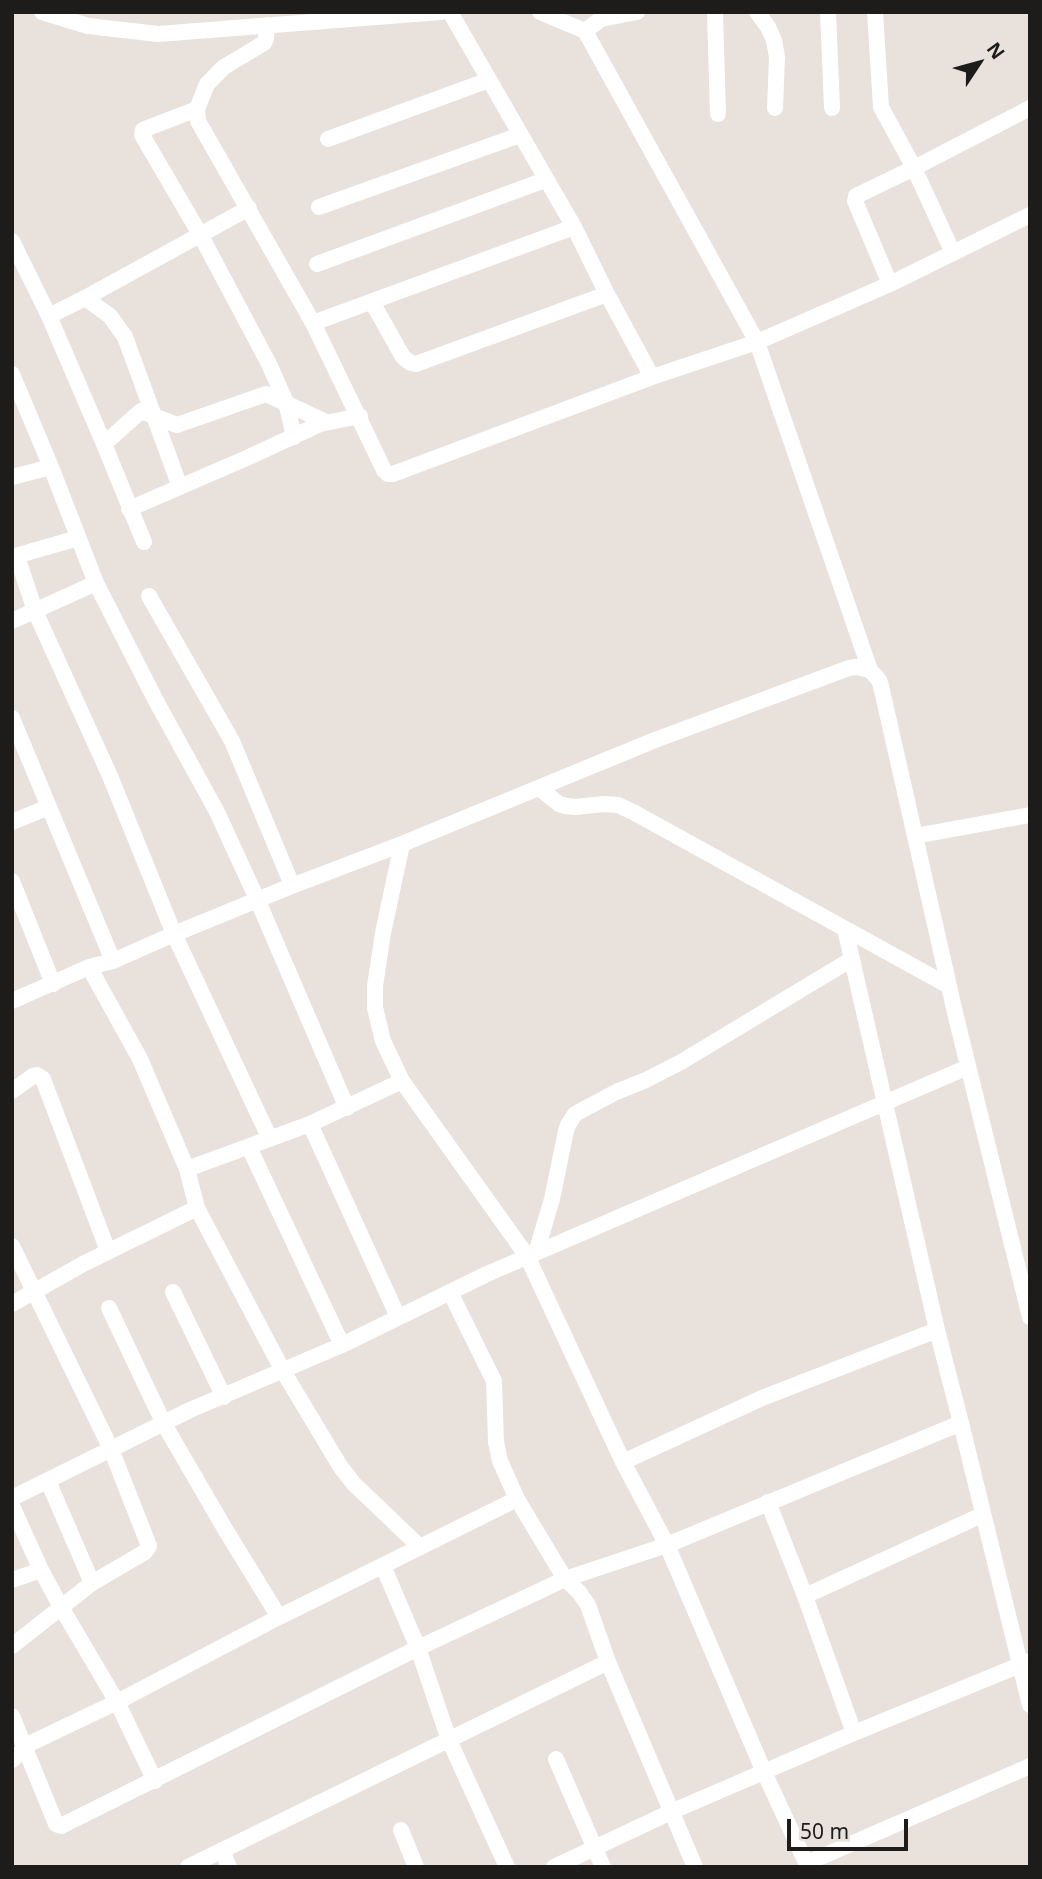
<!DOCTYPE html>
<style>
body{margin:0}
#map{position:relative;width:1042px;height:1879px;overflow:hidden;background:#e8e1dc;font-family:"Noto Sans",sans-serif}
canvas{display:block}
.frame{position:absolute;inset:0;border:14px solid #1e1c1a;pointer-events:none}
.north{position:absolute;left:944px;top:28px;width:70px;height:70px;-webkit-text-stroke:5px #e8e1dc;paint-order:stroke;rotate:54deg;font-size:19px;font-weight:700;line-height:28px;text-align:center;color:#1e1c1a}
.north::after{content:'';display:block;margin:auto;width:24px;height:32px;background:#1e1c1a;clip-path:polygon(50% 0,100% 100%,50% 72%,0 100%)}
.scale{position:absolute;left:787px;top:1819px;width:121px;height:32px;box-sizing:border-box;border:4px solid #1e1c1a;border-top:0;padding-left:9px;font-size:21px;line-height:24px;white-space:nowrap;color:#1e1c1a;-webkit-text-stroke:5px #e8e1dc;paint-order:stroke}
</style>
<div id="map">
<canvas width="1042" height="1879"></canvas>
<div class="frame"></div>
<div class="north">N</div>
<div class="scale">50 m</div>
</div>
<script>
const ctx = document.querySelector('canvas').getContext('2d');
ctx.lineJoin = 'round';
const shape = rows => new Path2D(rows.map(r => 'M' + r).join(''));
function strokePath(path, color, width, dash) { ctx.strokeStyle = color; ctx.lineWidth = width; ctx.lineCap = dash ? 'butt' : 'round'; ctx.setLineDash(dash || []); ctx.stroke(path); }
strokePath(shape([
 [42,12,88,26,158,34,441,12],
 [450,12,574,227,607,294,652,377],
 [540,12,585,31,757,342,870,670],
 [715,12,718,114],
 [757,12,768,27,774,40,777,57,775,108],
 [828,12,832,108],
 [875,12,881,107,914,168,953,253],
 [267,25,266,39,264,43,224,67,207,84,197,109,198,121,313,323,384,470,388,474,393,474,652,377,757,342,890,284,1030,215],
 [585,31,601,19,637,12],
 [197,109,145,129,143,130,142,135,201,236,269,364,286,402,294,437],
 [328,139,489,80],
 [319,207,520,135],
 [12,241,49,316,104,444,144,542],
 [317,264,545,180],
 [890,284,855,201,856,196,914,168,1030,108],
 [85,298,110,316,125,337,180,487],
 [372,302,403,357,411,363,416,364,607,294],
 [49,316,85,298,249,208],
 [313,323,574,227],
 [12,374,51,467,96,583,155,699,217,812,257,899,347,1108],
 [104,444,141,411,177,425,266,394,326,422],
 [12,477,51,467],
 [129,509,249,457,320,424,360,416],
 [17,556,35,611,110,776,174,934,270,1139],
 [12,557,78,538],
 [149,596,232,741,292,885],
 [12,621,96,583],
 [12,718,113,961],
 [539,788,559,804,566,806,575,807,604,804,618,805,633,812,949,986],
 [12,822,49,807],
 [915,836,1030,815],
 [402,844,383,933,375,986,375,1008,383,1041,402,1081,527,1256,623,1462,667,1545,764,1772,808,1867],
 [12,881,53,984],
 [845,929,937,1330,961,1423,1030,1705],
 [89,967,140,1059,187,1169,197,1208,283,1371,340,1466,354,1484,419,1546],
 [12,1001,89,967,113,961,174,934,289,887,402,844,655,740,849,668,856,667,870,670,879,680,881,686,956,1017,1030,1317],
 [12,1091,33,1076,37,1075,43,1079,108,1251],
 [310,1124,398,1317],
 [249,1147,342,1345],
 [187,1169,310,1124,402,1081],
 [12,1246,111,1449,149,1546,145,1552,92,1583,12,1646],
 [536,1253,552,1199,566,1131,568,1125,575,1114,616,1092,646,1080,681,1062,852,959],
 [173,1292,224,1397],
 [450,1292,494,1381,496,1442,500,1461,517,1499,565,1579,579,1592,588,1605,608,1662,695,1867],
 [12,1304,83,1264,197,1208],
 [109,1308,164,1424,225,1529,279,1617],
 [623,1462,762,1398,937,1330],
 [48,1481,92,1583],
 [12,1498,190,1410,342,1345,487,1274,968,1067],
 [768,1502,805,1596,854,1733],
 [12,1506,41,1570,61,1607,117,1702,155,1781],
 [383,1566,418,1648,449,1740,507,1867],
 [12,1580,41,1570],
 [805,1596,982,1515],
 [12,1716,56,1824,61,1826,418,1648,565,1579,667,1545,961,1423],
 [556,1759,603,1867],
 [12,1760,31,1743,117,1702,279,1617,517,1499],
 [401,1830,416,1867],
 [222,1850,229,1867],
 [807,1863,1030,1766],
 [188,1867,608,1662],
 [554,1867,673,1811,854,1733,1030,1661]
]), '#fff', 16);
</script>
